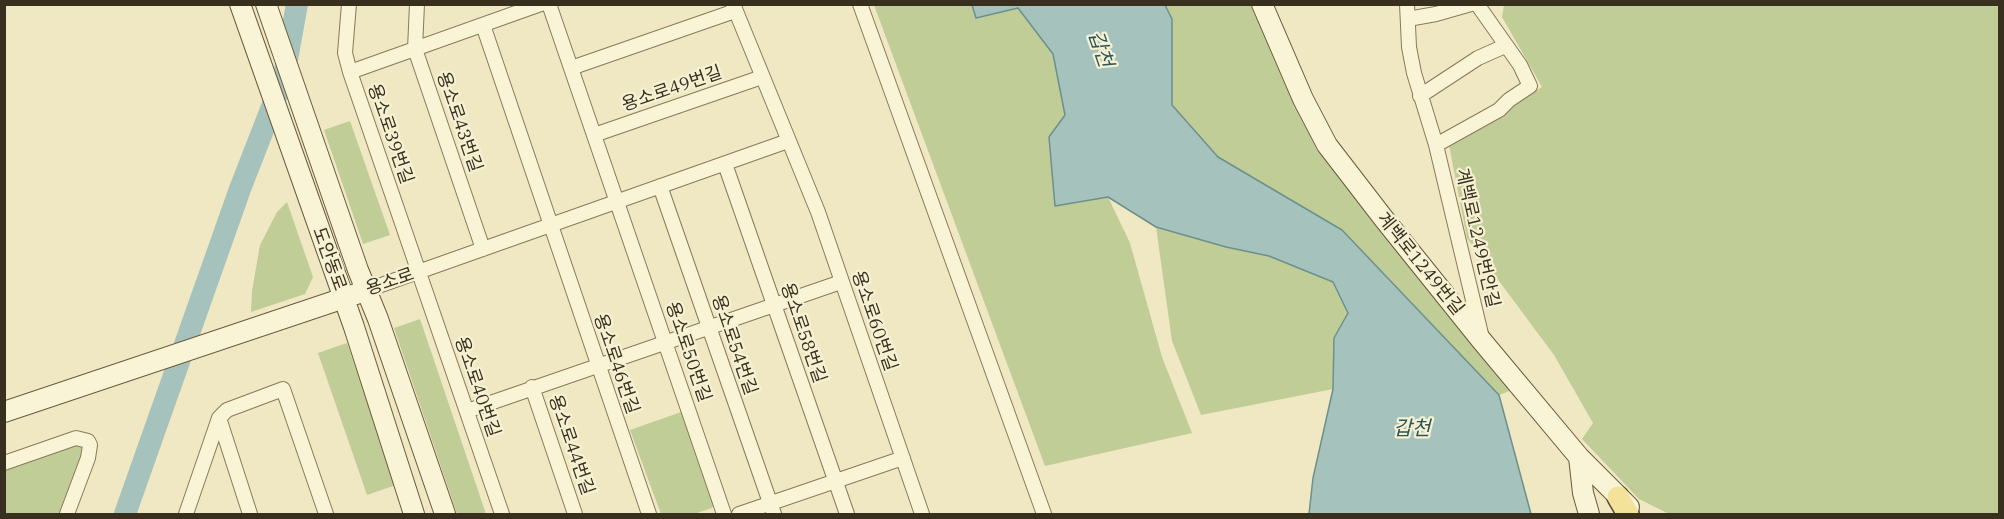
<!DOCTYPE html>
<meta charset="utf-8">
<style>
body{margin:0}
#map{position:relative;width:2004px;height:519px;overflow:hidden;background:#efe8c3;font-family:"IBM Plex Serif",serif}
canvas{display:block}
.frame{position:absolute;inset:0;border:6px solid #392f1e;pointer-events:none}
</style>
<div id="map">
<canvas width="2004" height="519"></canvas>
<div class="frame"></div>
</div>
<script>
const ctx = document.querySelector('canvas').getContext('2d');
ctx.lineJoin = 'round';
function fill(path, color) { ctx.fillStyle = color; ctx.fill(path, 'evenodd'); }
const shape = rows => new Path2D(rows.map(r => 'M' + r).join(''));
function strokePath(path, color, width, dash) { ctx.strokeStyle = color; ctx.lineWidth = width; ctx.lineCap = dash ? 'butt' : 'round'; ctx.setLineDash(dash || []); ctx.stroke(path); }
function write(font, color, halo, rows, align = 'center') {
  ctx.font = font + ' "IBM Plex Serif","Noto Sans KR",serif'; ctx.lineWidth = 4.5; ctx.setLineDash([]); ctx.textBaseline = 'middle'; ctx.strokeStyle = halo; ctx.fillStyle = color; for (const [text, x, y, turn = 0] of rows) {
    ctx.save(); ctx.translate(x, y); ctx.rotate((+turn || 0) * Math.PI / 180); ctx.textAlign = isNaN(turn) ? turn : align; if (halo) ctx.strokeText(text, 0, 0); ctx.fillText(text, 0, 0); ctx.restore();
  }
}
fill(shape([
 [874,5,972,5,977,18,1018,8,1053,53,1065,115,1049,137,1055,206,1108,197,1130,243,1162,357,1192,433,1045,466],
 [1165,5,1254,5,1316,148,1512,390,1499,395,1342,230,1218,157,1172,105,1172,19],
 [1504,5,1999,5,1999,514,1669,514,1639,499,1582,439,1593,423,1554,355,1467,238,1449,145,1542,87,1502,17],
 [350,121,390,235,363,244,324,130],
 [287,202,313,277,305,294,251,312,252,291,260,245,277,212],
 [1156,227,1226,247,1269,256,1333,282,1348,313,1334,338,1333,389,1201,415,1172,341],
 [420,319,486,514,457,514,394,328],
 [347,343,396,485,367,495,318,353],
 [684,411,716,501,712,508,694,514,661,514,630,430],
 [79,445,84,449,60,514,5,514,4,469]
]), '#c0cd97');
const water = shape([
 [972,5,1165,5,1172,19,1172,105,1218,157,1342,230,1499,395,1531,514,1309,514,1313,478,1333,389,1334,338,1348,313,1333,282,1269,256,1226,247,1156,227,1108,197,1055,206,1049,137,1065,115,1053,54,1018,8,976,18,972,5]
]);
fill(water, '#a5c2bd');
strokePath(water, '#6c908c', 1.5);
strokePath(shape([
 [125,514,240,189,284,76,297,4]
]), '#a5c2bd', 22);
const street = shape([
 [349,4,345,53,350,72,502,514],
 [417,4,415,49,483,249],
 [549,4,724,514],
 [733,4,818,212,922,514],
 [860,4,1044,514],
 [1407,4,1409,47,1414,73,1436,145,1482,338],
 [1408,19,1436,14,1471,4],
 [483,25,649,514],
 [571,68,735,11],
 [350,72,541,4],
 [1420,96,1478,58,1505,46],
 [594,135,762,77],
 [1436,145,1499,110,1509,100,1530,86,1520,65,1477,4],
 [725,164,847,514],
 [660,186,774,514],
 [367,290,788,141],
 [532,387,575,514],
 [467,411,841,282],
 [219,418,250,514],
 [4,463,76,438,88,441,90,445,88,458,67,514],
 [186,514,219,418,227,410,283,389,326,514],
 [739,514,903,458]
]);
const secondary = shape([
 [240,4,354,327,414,514],
 [266,4,358,270,378,319,445,514],
 [1262,4,1303,99,1327,145,1384,219,1482,341,1579,457,1629,507],
 [4,412,356,294],
 [1579,457,1583,493,1589,514]
]);
const primary = shape([
 [1618,497,1628,514]
]);
strokePath(street, '#8a7959', 16);
strokePath(secondary, '#6b5a3d', 22);
strokePath(primary, '#57472e', 24);
strokePath(street, '#f9f4d6', 14);
strokePath(secondary, '#f9f4d6', 20);
strokePath(primary, '#f3e39a', 21);
write('18px', '#392f1e', '#f6f1d3', [
 ["용소로49번길",672,89,-19],
 ["용소로43번길",459,122,71],
 ["용소로39번길",390,134,71],
 ["계백로1249번안길",1477,238,77],
 ["도안동로",329,259,70],
 ["계백로1249번길",1420,264,51],
 ["용소로",390,282,-19],
 ["용소로60번길",874,321,71],
 ["용소로58번길",803,333,71],
 ["용소로54번길",734,345,71],
 ["용소로50번길",688,352,71],
 ["용소로46번길",616,364,71],
 ["용소로40번길",477,387,71],
 ["용소로44번길",571,445,71]
]);
write('italic 20px', '#2d5659', '#f6f1d3', [
 ["갑천",1100,49,71],
 ["갑천",1412,429]
]);
</script>
